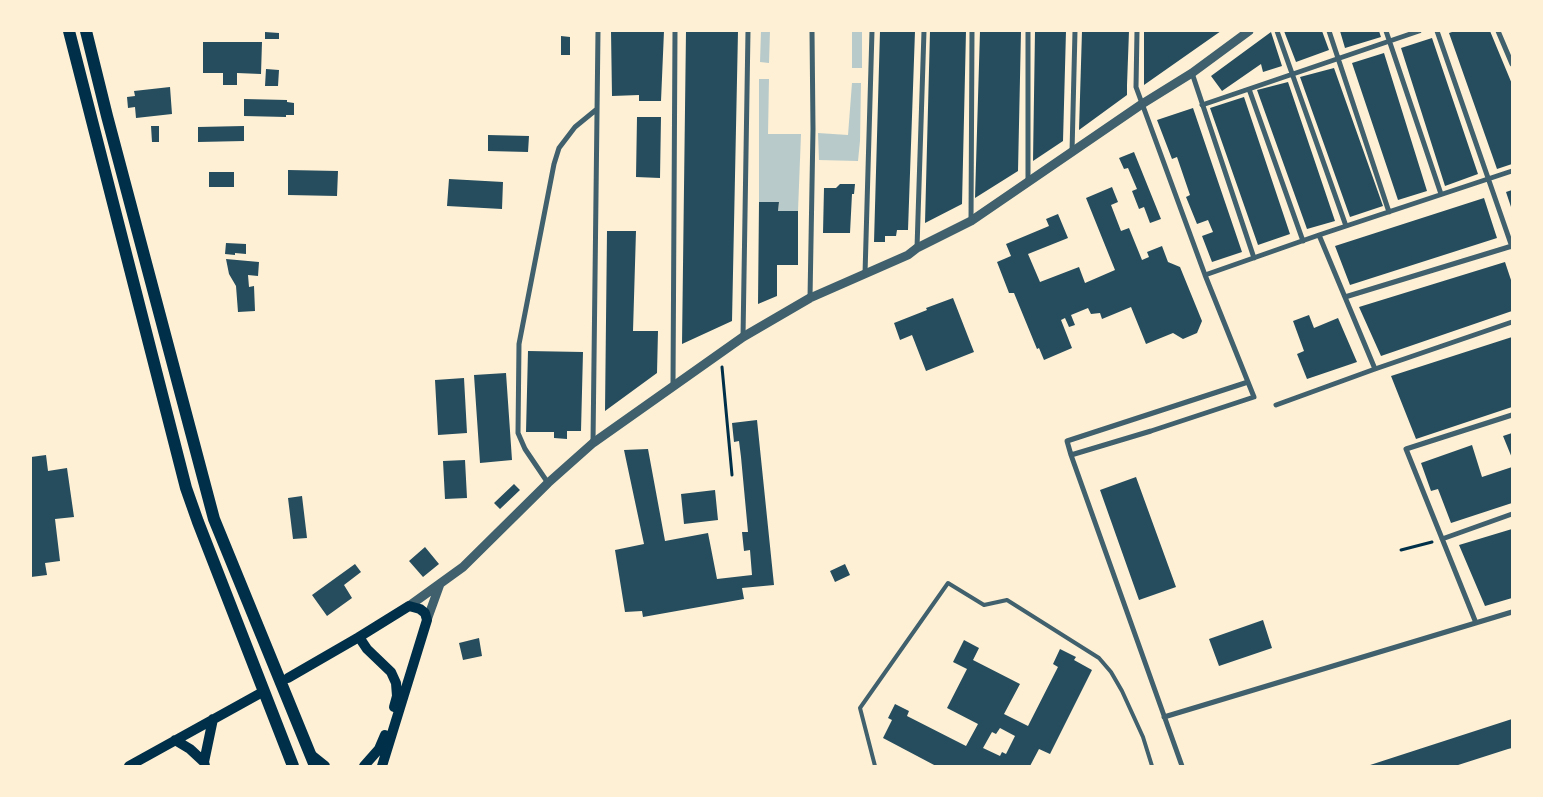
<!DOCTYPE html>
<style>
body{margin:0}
#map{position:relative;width:1543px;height:797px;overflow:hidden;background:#fdf0d5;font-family:Inter,sans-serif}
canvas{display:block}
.frame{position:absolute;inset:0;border:32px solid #fdf0d5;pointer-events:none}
</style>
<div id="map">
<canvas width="1543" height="797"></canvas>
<div class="frame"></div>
</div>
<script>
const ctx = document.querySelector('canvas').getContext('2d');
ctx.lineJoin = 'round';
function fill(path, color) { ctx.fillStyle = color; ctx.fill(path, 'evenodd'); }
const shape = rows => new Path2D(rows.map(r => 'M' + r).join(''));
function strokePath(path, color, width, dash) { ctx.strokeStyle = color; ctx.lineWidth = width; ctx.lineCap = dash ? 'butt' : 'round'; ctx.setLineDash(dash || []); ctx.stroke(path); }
fill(shape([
 [761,31,770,31,769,63,760,62],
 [852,31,862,31,862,68,852,68],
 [759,79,769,79,768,134,801,134,798,211,778,211,779,202,759,202],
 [852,83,861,83,860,141,858,161,819,160,818,133,848,135]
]), '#b9caca');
fill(shape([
 [611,31,664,31,661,101,639,101,639,95,612,96],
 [686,31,738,31,732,321,682,344],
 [880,31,915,31,908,230,897,230,896,236,885,236,885,242,874,242],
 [930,31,966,31,962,204,925,223],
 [980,31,1021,31,1018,171,975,198],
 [1035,31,1066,31,1063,141,1033,161],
 [1082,31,1129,31,1127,85,1127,95,1079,130],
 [1144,31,1221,31,1144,85],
 [1284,31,1322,31,1329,50,1296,62],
 [1340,31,1379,31,1381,37,1345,48],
 [1455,31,1490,31,1512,84,1512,164,1497,169,1449,33],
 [265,32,279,33,279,39,265,39],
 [1271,32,1282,66,1263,72,1261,64,1222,91,1211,76],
 [561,36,570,37,570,55,561,55],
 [1432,38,1478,174,1445,186,1401,48],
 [203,42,262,42,261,74,237,73,237,85,223,85,223,73,203,73],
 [1384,53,1427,191,1398,200,1352,63],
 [1334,68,1383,206,1350,217,1300,77],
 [266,69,279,70,278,86,265,86],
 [1288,82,1335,221,1307,229,1257,90],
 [170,87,172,114,136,118,135,107,128,108,127,97,135,96,134,91],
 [1244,97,1290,234,1258,245,1210,108],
 [244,99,287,100,287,102,294,103,294,115,286,115,286,117,244,116],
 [1193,108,1242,252,1212,262,1202,236,1213,232,1208,220,1197,224,1186,197,1190,195,1177,157,1172,159,1157,120],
 [637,117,661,117,660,178,636,177],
 [151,126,159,126,159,142,152,142],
 [244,126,244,141,198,142,198,127],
 [488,135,529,136,528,152,488,151],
 [1134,152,1161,219,1150,223,1144,207,1139,209,1132,191,1137,189,1128,168,1124,169,1119,158],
 [288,170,338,171,337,196,288,195],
 [209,172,234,172,234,187,209,187],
 [449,179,503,182,502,209,447,206],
 [840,184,855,184,854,194,852,194,850,233,823,233,824,188,836,188],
 [1112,187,1118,202,1111,205,1121,231,1129,228,1142,260,1149,257,1147,252,1162,246,1168,262,1180,267,1202,321,1197,333,1183,339,1173,333,1146,344,1131,307,1102,319,1100,313,1091,314,1088,308,1071,315,1075,325,1069,327,1065,318,1061,320,1072,348,1044,360,1039,348,1037,349,1014,293,1009,293,997,262,1011,256,1006,244,1049,226,1046,219,1058,214,1068,238,1028,254,1040,282,1079,267,1085,283,1115,270,1086,198],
 [1512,190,1512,207,1511,207,1506,192],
 [1484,198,1497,238,1350,285,1335,246],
 [759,202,779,202,778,211,798,211,798,265,777,265,777,296,758,304],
 [607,231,636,231,633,331,658,331,657,373,605,411],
 [226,243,246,244,246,254,235,253,235,255,225,254],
 [226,259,259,262,258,276,248,275,249,287,254,286,255,311,238,312,236,286,229,274],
 [1505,262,1512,283,1512,311,1381,356,1359,307],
 [953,298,974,352,926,371,912,335,900,340,894,323,927,310,926,308],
 [1309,315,1314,328,1338,318,1357,362,1307,379,1297,354,1304,351,1293,321],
 [1512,337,1512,407,1416,439,1391,376],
 [528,351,583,352,581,431,567,431,567,439,554,438,554,432,526,432],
 [506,373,512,460,480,463,474,375],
 [464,378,467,433,438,435,435,380],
 [757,420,774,585,742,588,744,599,643,617,642,611,625,612,615,550,644,544,624,450,648,449,665,541,708,533,717,579,752,575,750,550,744,551,742,532,748,532,741,457,739,441,734,442,732,423],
 [1512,433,1512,458,1503,436],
 [1472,445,1482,477,1512,467,1512,503,1451,523,1438,489,1431,491,1421,463],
 [46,455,48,471,67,468,74,517,55,519,60,561,45,563,47,575,31,577,31,457],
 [465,460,467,498,445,499,443,461],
 [1136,477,1176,587,1139,600,1100,490],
 [514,484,520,490,500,509,494,503],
 [715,490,718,520,684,524,681,494],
 [302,496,307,538,293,539,288,498],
 [1512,529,1512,598,1485,606,1459,545],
 [425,547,439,564,423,577,409,561],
 [355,564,361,572,344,585,352,598,327,616,312,595],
 [845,564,850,575,835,582,830,571],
 [1263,620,1272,648,1219,666,1209,639],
 [479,638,482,656,463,660,459,643],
 [964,640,979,648,973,660,1020,684,1004,714,1028,726,1058,667,1053,664,1060,649,1076,657,1074,660,1092,670,1050,754,1039,749,1030,766,936,766,883,738,892,720,888,718,895,704,909,711,907,716,966,746,978,724,947,708,967,669,953,662],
 [1000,728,1015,736,1006,754,1002,752,1000,756,983,748,992,732,996,734],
 [1512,719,1512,748,1508,749,1455,766,1367,766]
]), '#264d5e');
strokePath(shape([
 [722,367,732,475],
 [1401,550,1432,542]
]), '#003049', 3);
strokePath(shape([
 [875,766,860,708,948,583,984,605,1007,600,1099,658,1111,672,1122,691,1143,737,1152,766]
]), '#3f606c', 4);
strokePath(shape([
 [1028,31,1028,183],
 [1277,31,1346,226],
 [1329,31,1389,212],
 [1386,31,1441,194],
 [1437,31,1512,247],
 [1498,31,1512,64],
 [1192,73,1254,258],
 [1249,89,1303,241],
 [1202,105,1419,31],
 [1072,152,1075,31],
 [971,221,972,31],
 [1319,235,1375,369],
 [917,248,924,31],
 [865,274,872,31],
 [1205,275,1319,235,1512,171],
 [1345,297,1512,246],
 [810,298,813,129,812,31],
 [743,337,748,31],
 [673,386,675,31],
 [1276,405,1375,369,1512,322],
 [593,443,598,31],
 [1071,455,1151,431,1254,397,1205,275,1136,87,1137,31],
 [548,483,525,449,518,433,519,344,554,164,559,148,575,127,597,109],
 [1442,539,1512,514],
 [1476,623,1406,449,1512,415],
 [1164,717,1512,612],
 [1182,766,1071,455,1067,441,1248,382]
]), '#3f606c', 5);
strokePath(shape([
 [409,606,463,567,548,483,593,443,743,337,810,298,908,255,917,248,971,221,1142,104,1192,73,1249,31],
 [427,620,440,584]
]), '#3f606c', 9);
strokePath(shape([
 [359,637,367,649,391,672,396,683,397,696,394,707],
 [288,678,359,637,409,606,420,609,425,613,427,620,382,766],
 [175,740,190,749,204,762],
 [310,754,325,766],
 [129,766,259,694],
 [205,766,204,762,213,719],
 [364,766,379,749,385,735]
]), '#003049', 10);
strokePath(shape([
 [69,31,186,488,198,522,293,766],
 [86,31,107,116,214,519,315,766]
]), '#003049', 12);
</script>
